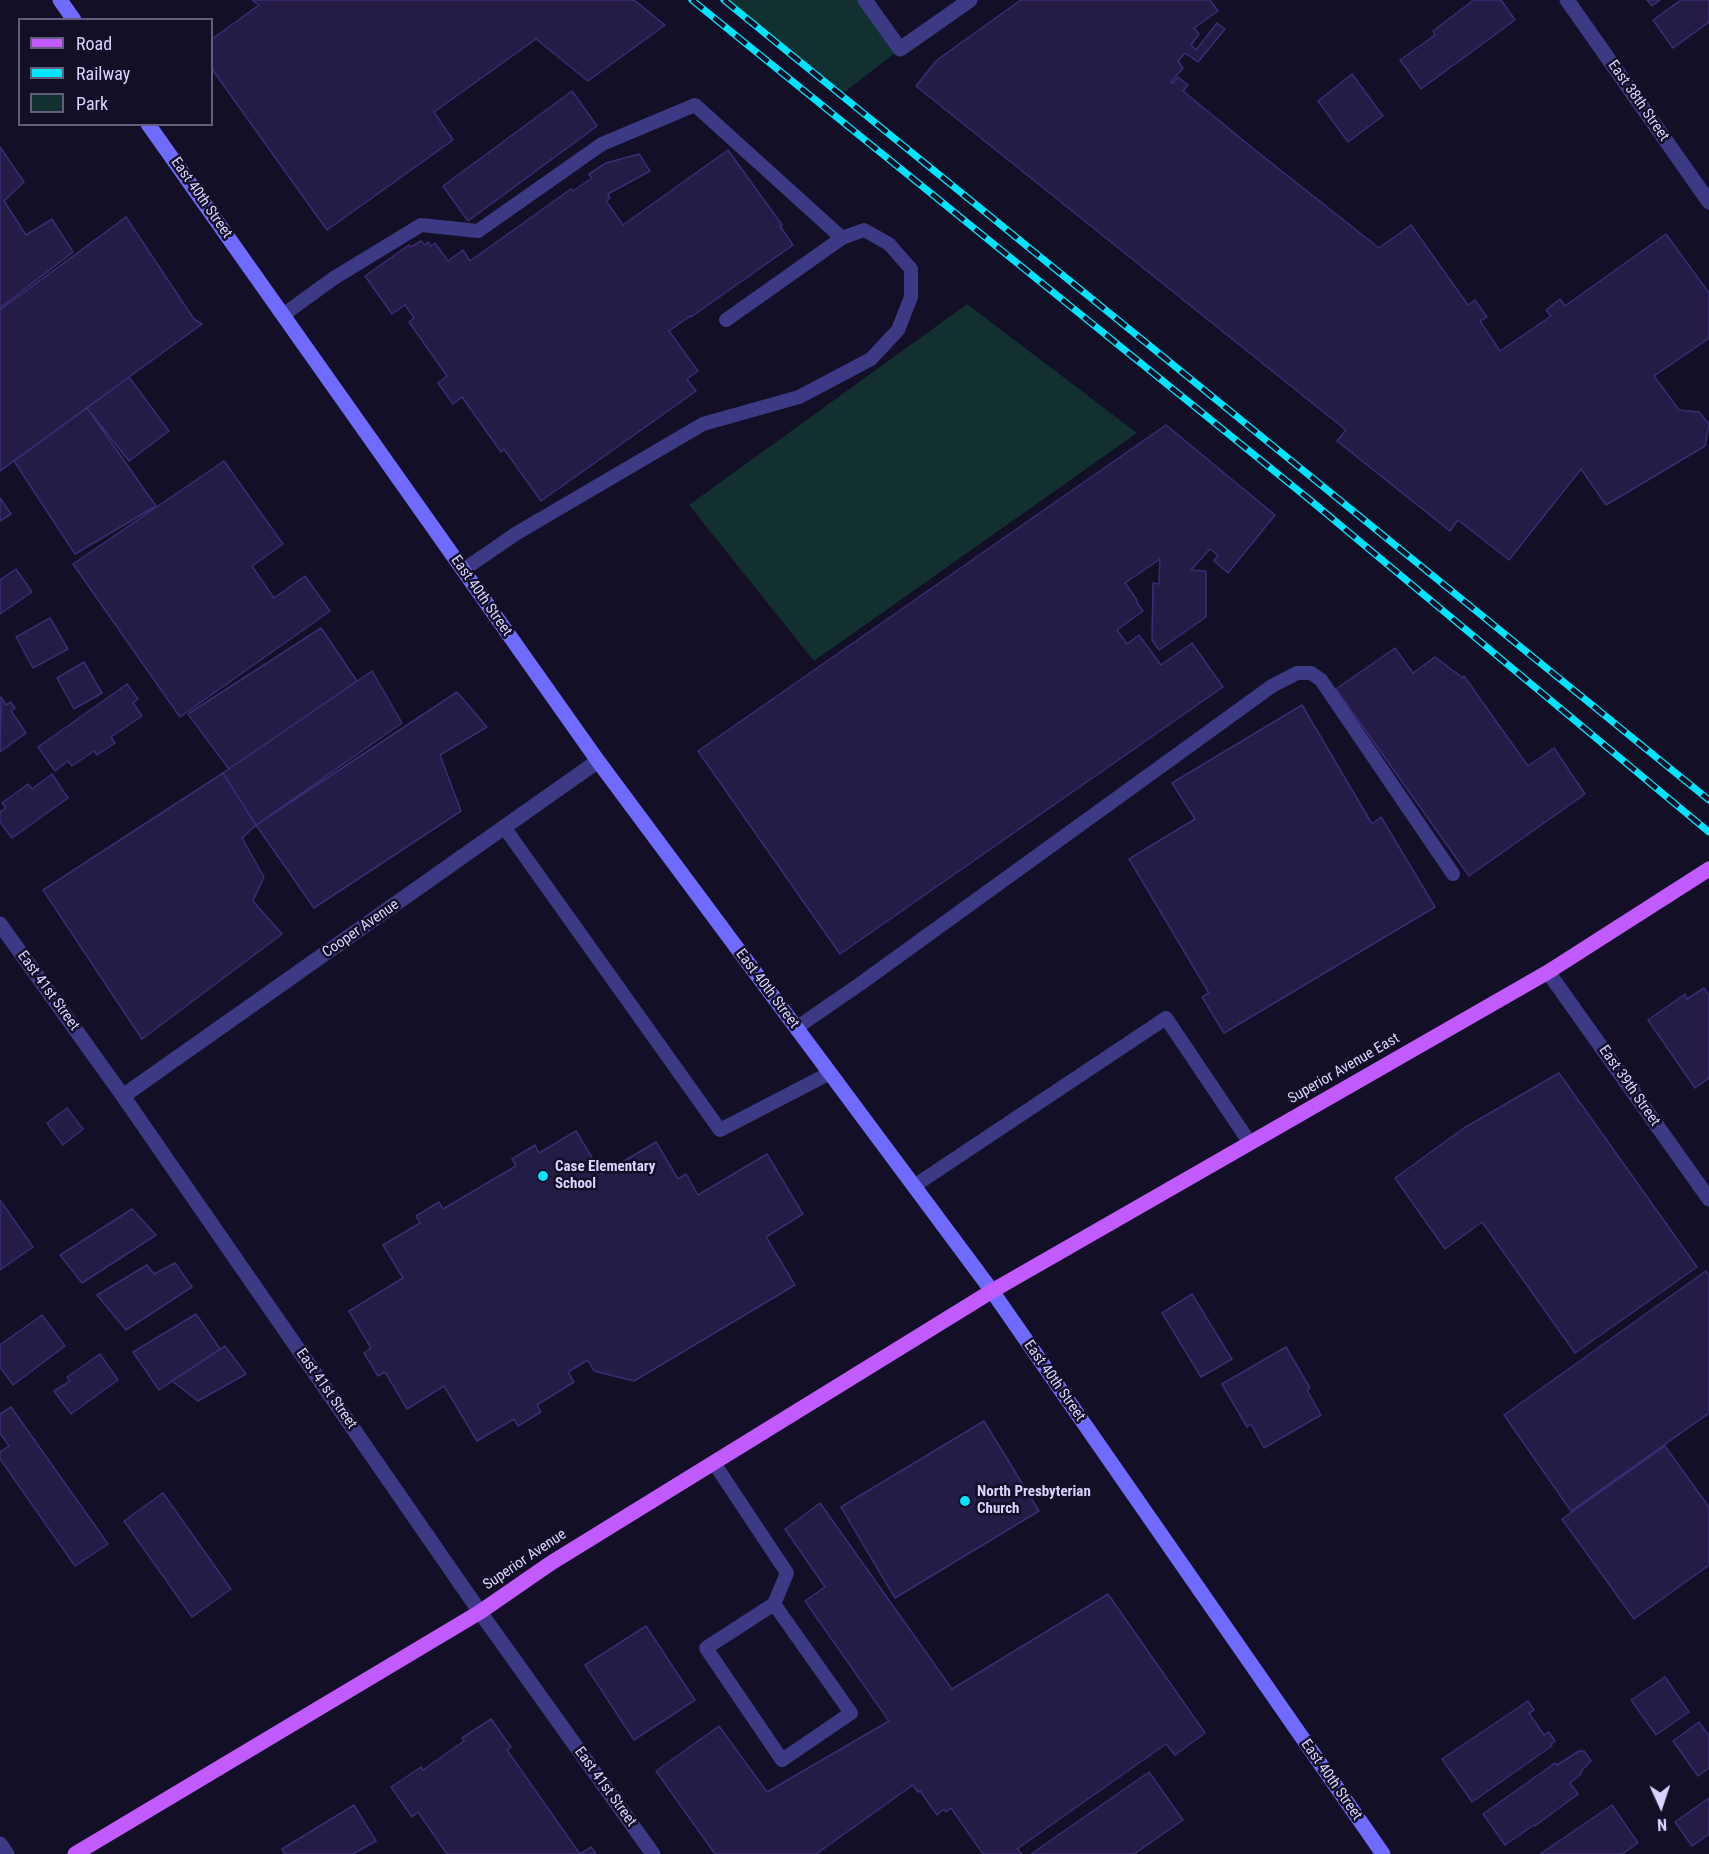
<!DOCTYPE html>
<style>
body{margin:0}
#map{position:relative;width:1709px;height:1854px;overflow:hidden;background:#130f26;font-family:"Roboto Condensed",sans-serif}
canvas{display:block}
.legend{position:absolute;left:18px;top:18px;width:195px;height:108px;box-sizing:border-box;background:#130f26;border:2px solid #625e7d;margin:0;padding:8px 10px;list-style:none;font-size:18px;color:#d9d4ff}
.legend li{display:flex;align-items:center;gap:12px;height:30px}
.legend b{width:30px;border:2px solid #625e7d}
.north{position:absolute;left:1631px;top:1776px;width:60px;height:60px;-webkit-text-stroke:4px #130f26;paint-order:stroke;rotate:177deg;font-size:16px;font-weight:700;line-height:24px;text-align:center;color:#d9d4ff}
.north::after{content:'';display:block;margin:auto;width:21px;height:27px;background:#d9d4ff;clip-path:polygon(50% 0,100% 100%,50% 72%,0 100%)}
</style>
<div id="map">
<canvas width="1709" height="1854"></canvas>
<ul class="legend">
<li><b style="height:8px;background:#c25bff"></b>Road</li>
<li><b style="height:8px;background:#00e5ff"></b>Railway</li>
<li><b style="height:16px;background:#12302f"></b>Park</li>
</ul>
<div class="north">N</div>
</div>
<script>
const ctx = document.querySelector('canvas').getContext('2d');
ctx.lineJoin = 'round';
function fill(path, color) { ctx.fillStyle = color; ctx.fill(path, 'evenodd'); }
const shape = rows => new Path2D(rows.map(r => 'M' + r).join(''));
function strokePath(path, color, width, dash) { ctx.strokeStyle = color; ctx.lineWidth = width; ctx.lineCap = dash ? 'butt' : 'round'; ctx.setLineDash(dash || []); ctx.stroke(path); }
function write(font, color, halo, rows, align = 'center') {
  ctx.font = font + ' "Roboto Condensed",sans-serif'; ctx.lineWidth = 5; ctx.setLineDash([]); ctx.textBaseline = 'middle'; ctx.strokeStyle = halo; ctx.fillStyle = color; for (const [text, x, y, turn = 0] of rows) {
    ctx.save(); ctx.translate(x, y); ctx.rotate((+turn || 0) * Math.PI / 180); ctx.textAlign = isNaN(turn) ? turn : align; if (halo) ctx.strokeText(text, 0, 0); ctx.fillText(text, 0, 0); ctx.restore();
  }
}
fill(shape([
 [725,0,865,0,900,49,842,94],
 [967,304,1137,433,814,661,689,505]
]), '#12302f');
const building = shape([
 [252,0,634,0,665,25,588,81,536,39,434,112,453,140,327,230,212,69,212,39,259,5,252,0],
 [1021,0,1210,0,1218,11,1194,28,1199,34,1191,45,1196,50,1217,23,1225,29,1198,62,1185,53,1178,61,1183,68,1171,82,1173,83,1178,77,1188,85,1183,91,1255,150,1379,248,1411,225,1468,305,1475,300,1487,317,1480,321,1500,351,1551,316,1546,310,1560,299,1565,306,1666,234,1709,293,1709,338,1654,376,1679,410,1699,412,1709,424,1705,446,1606,505,1581,469,1509,560,1458,520,1450,531,1337,441,1346,430,916,86,937,60,1021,0],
 [1474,0,1501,0,1515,20,1421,89,1400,60,1435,35,1433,31,1474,0],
 [1647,0,1660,0,1652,6,1647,0],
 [1681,0,1709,0,1709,22,1673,48,1653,20,1681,0],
 [1352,74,1383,116,1348,142,1318,101,1352,74],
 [572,91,597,126,468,221,443,186,572,91],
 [0,147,24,182,4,201,26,235,52,219,73,252,0,308,0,147],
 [728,150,782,225,780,226,793,245,691,317,690,316,669,331,698,371,687,379,696,391,541,501,504,449,501,452,462,397,453,404,438,383,447,376,409,322,414,318,405,305,392,314,365,276,409,245,411,247,421,241,425,245,428,242,431,246,435,243,448,261,463,250,470,261,571,189,573,191,592,178,589,174,606,163,639,154,650,171,608,194,610,198,606,201,623,225,728,150],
 [126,217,194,319,202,324,0,471,0,310,126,217],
 [129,377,169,431,129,461,87,408,129,377],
 [87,408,156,506,75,554,14,461,87,408],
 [1166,425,1275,515,1228,573,1214,561,1218,555,1210,549,1191,570,1206,571,1206,617,1159,650,1152,640,1153,583,1159,584,1160,559,1125,583,1137,600,1136,601,1143,611,1117,630,1127,644,1139,635,1161,665,1192,643,1223,687,840,954,698,751,1166,425],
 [224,461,283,544,252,566,274,598,305,576,330,611,180,717,73,564,224,461],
 [0,498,11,514,0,521,0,498],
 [16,569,32,592,0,614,0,580,16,569],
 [50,618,68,649,33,668,16,637,50,618],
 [321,628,357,681,229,769,188,714,321,628],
 [1395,648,1413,673,1435,657,1463,678,1464,676,1528,766,1554,748,1585,794,1469,876,1336,689,1395,648],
 [84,662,102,693,74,709,57,678,84,662],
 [372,671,402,723,256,825,223,773,372,671],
 [127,684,138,699,133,703,142,716,111,737,115,743,97,755,94,751,72,766,68,761,55,771,38,747,127,684],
 [457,692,487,727,440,755,461,811,314,908,256,825,457,692],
 [1,697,6,705,11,702,15,708,11,711,26,733,0,752,1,697],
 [1302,705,1372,824,1381,817,1435,907,1224,1033,1202,997,1209,993,1129,859,1195,819,1172,783,1302,705],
 [223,773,256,825,242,838,264,877,253,901,282,934,142,1039,43,890,223,773],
 [52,774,68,798,12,838,0,822,0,812,6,808,2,803,28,784,32,789,52,774],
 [1704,988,1709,995,1709,1078,1695,1088,1648,1020,1685,994,1687,999,1704,988],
 [1559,1073,1697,1267,1575,1353,1482,1222,1445,1249,1395,1178,1464,1128,1559,1073],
 [67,1108,83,1129,63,1145,47,1123,67,1108],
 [576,1131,602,1174,656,1142,678,1179,686,1174,698,1195,767,1154,803,1214,766,1237,795,1285,634,1381,594,1371,588,1360,568,1372,574,1382,537,1405,541,1412,518,1426,514,1419,477,1441,444,1386,407,1409,385,1372,378,1376,364,1353,371,1348,349,1311,403,1278,383,1245,420,1223,416,1216,439,1202,443,1209,516,1166,512,1159,535,1145,539,1153,576,1131],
 [0,1200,33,1247,0,1270,0,1200],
 [132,1209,156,1235,82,1283,60,1255,132,1209],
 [175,1263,192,1287,126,1330,97,1295,147,1265,154,1274,175,1263],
 [1706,1271,1709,1276,1709,1413,1571,1511,1504,1415,1706,1271],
 [1192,1294,1232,1359,1201,1377,1162,1313,1192,1294],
 [196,1314,220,1349,159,1390,133,1352,196,1314],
 [42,1315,65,1346,13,1385,0,1367,0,1345,42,1315],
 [225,1346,246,1374,198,1401,172,1381,225,1346],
 [1286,1347,1310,1388,1307,1390,1321,1415,1264,1448,1251,1424,1247,1427,1222,1384,1286,1347],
 [100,1354,118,1380,71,1414,54,1391,70,1381,67,1377,100,1354],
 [11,1407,108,1544,75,1566,0,1459,0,1452,9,1446,0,1433,0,1414,11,1407],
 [984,1421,1039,1511,895,1598,841,1507,984,1421],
 [1665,1446,1709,1507,1709,1565,1634,1619,1562,1519,1665,1446],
 [163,1493,231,1589,192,1617,124,1521,163,1493],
 [820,1503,952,1689,1108,1594,1205,1733,1175,1755,1166,1744,1017,1849,1022,1854,983,1854,951,1808,946,1812,944,1809,937,1815,920,1791,918,1792,913,1785,816,1854,715,1854,656,1771,719,1726,767,1792,889,1721,805,1601,825,1587,785,1529,820,1503],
 [646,1626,695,1700,634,1740,585,1665,646,1626],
 [1665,1677,1689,1712,1656,1735,1631,1700,1665,1677],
 [1528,1701,1534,1710,1529,1713,1544,1735,1549,1732,1555,1741,1551,1744,1552,1746,1472,1802,1442,1759,1528,1701],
 [491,1719,511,1747,507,1750,580,1854,447,1854,418,1812,412,1817,391,1787,421,1767,423,1770,464,1741,462,1738,491,1719],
 [1699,1722,1709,1736,1709,1768,1698,1776,1673,1741,1699,1722],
 [1579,1751,1584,1751,1591,1761,1582,1770,1580,1775,1570,1783,1578,1794,1535,1826,1534,1825,1505,1845,1483,1814,1555,1763,1557,1765,1579,1751],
 [1149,1772,1183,1820,1134,1854,1031,1854,1149,1772],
 [1709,1798,1709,1834,1692,1846,1675,1822,1709,1798],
 [354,1805,376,1841,353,1854,285,1854,282,1849,354,1805],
 [1612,1805,1638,1843,1622,1854,1540,1854,1612,1805],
 [591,1847,596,1854,580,1854,591,1847]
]);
fill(building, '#241b47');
strokePath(building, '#3b2d73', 1.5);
strokePath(shape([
 [283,315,334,278,421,225,478,231,602,144,695,105,842,238,864,230,889,244,911,269,911,297,898,330,871,359,799,397,703,424,517,533,463,570],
 [726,320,842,238],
 [504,827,720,1130,830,1073],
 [796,1028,860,984,1272,686,1297,673,1311,673,1321,680,1453,874],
 [914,1186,1166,1018,1250,1143],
 [714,1463,787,1573,774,1604],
 [774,1604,851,1713,782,1760,706,1648,774,1604]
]), '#3d3a85', 14);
strokePath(shape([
 [865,0,900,49,970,0],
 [1567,0,1709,202],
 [0,924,123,1096,480,1612,653,1854],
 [1548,972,1709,1199],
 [123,1096,598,761],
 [0,1844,7,1854]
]), '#3d3a85', 15);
strokePath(shape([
 [60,0,74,20],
 [148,124,598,761,992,1291,1383,1854]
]), '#6f6bff', 15);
strokePath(shape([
 [75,1854,480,1612,551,1563,992,1291,1548,972,1709,869]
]), '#c25bff', 15);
const rail = shape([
 [692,0,1310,500,1709,832],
 [724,0,1709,800]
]);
strokePath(rail, '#00e5ff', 7);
strokePath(rail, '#130f26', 4.5, [14]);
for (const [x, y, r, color] of [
 [543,1176,6,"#00e5ff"],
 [965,1501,6,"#00e5ff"]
]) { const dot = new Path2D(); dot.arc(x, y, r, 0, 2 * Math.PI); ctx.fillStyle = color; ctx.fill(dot); strokePath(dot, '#130f26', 2); }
write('15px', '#d9d4ff', '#130f26', [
 ["East 38th Street",1638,101,55],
 ["East 40th Street",201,198,55],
 ["East 40th Street",481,596,55],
 ["Cooper Avenue",361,929,-35],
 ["East 40th Street",767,989,53],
 ["East 41st Street",48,991,54],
 ["Superior Avenue East",1344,1069,-30],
 ["East 39th Street",1629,1086,55],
 ["East 40th Street",1054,1381,55],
 ["East 41st Street",326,1389,55],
 ["Superior Avenue",525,1560,-34],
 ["East 40th Street",1331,1780,55],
 ["East 41st Street",605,1787,54]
]);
write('bold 15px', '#d9d4ff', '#130f26', [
 ["Case Elementary",555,1167],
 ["School",555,1184],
 ["North Presbyterian",977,1492],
 ["Church",977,1509]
], 'left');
</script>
